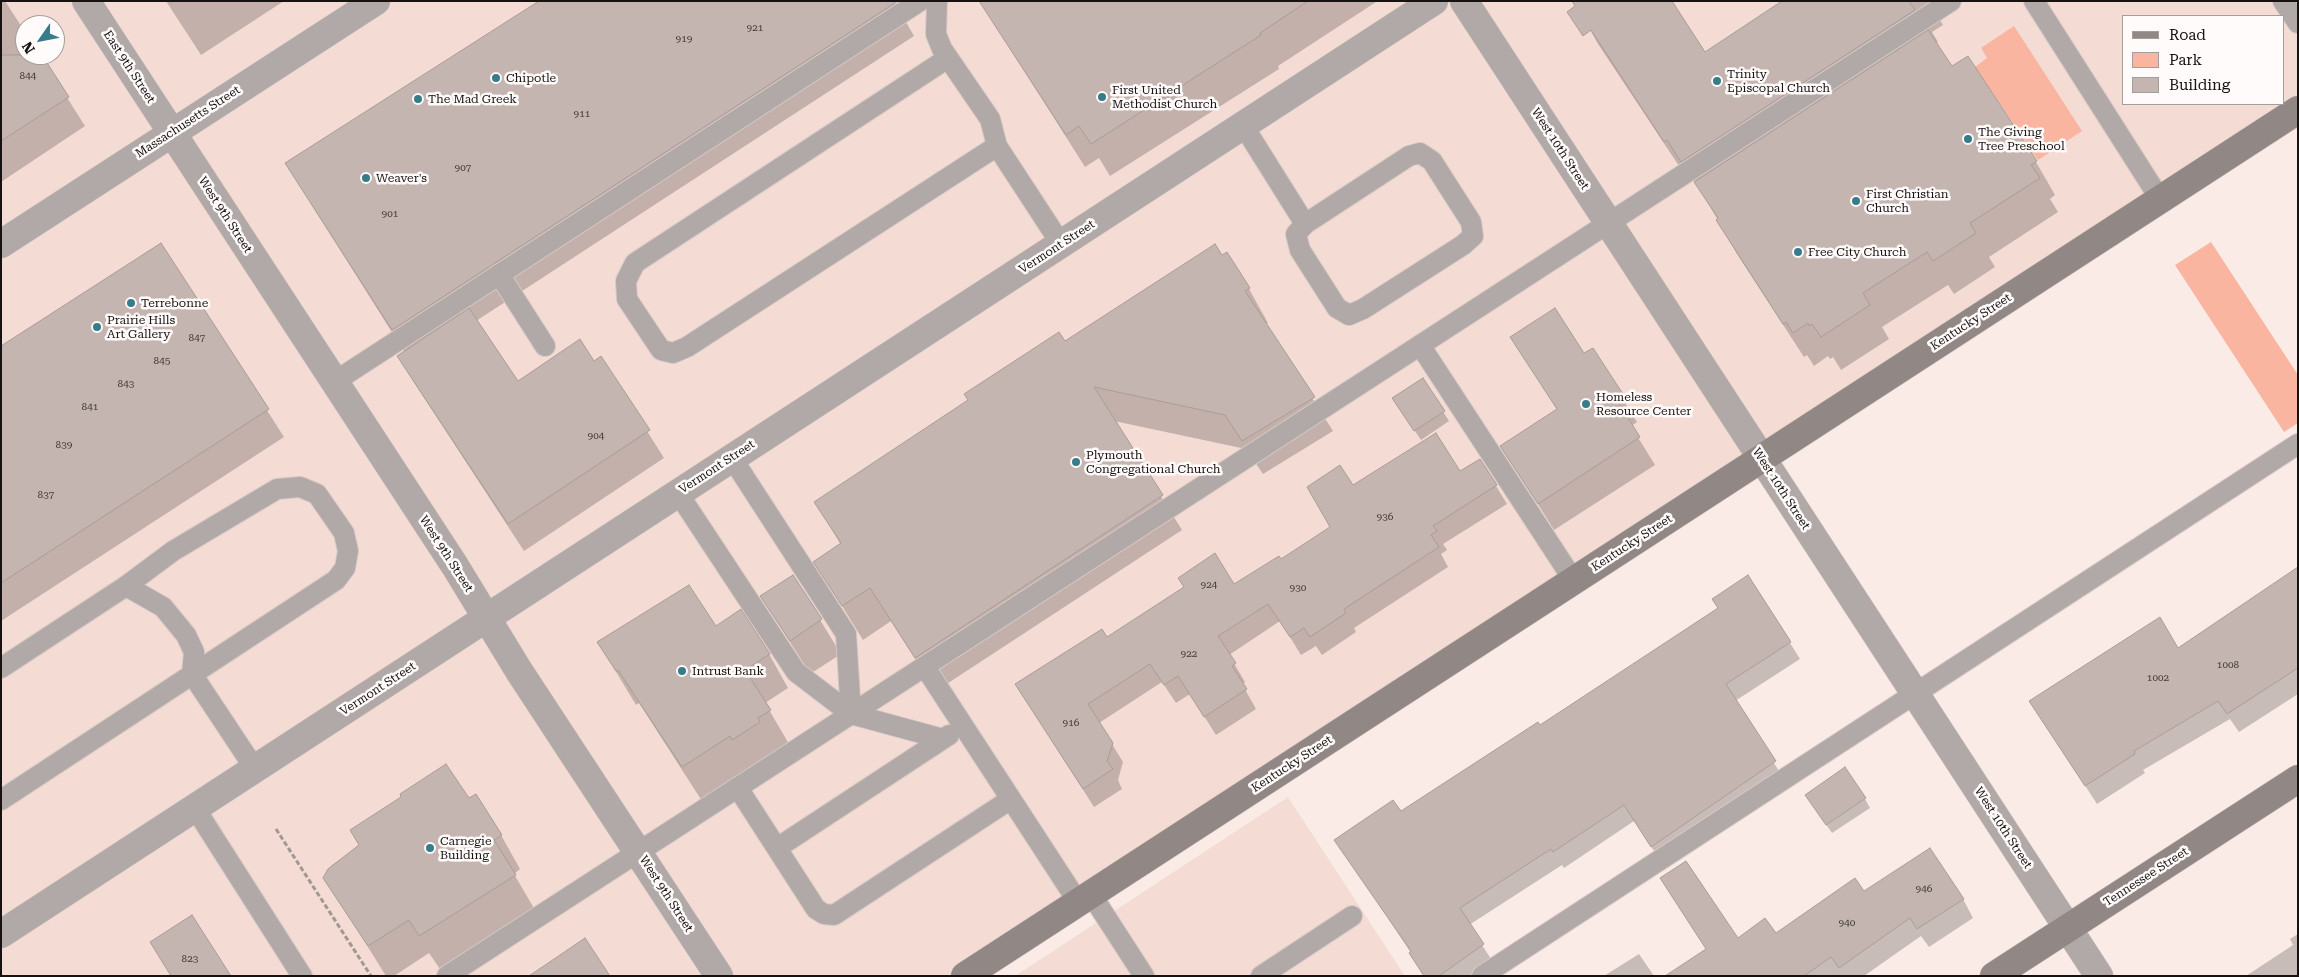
<!DOCTYPE html>
<style>
body{margin:0}
#map{position:relative;width:2299px;height:977px;overflow:hidden;background:#fbebe6;font-family:"Roboto Serif",serif}
canvas{display:block}
.frame{position:absolute;inset:0;border:2px solid #171210;pointer-events:none}
.legend{position:absolute;left:2122px;top:15px;width:162px;height:90px;box-sizing:border-box;background:#fffbfa;border:1px solid #a29e9c;margin:0;padding:6px 9px;list-style:none;font-size:15px;color:#171210}
.legend li{display:flex;align-items:center;gap:10px;height:25px}
.legend b{width:25px;border:1px solid #a29e9c}
.north{position:absolute;left:15px;top:15px;width:50px;height:50px;box-sizing:border-box;background:#fffbfa;border:1px solid #a29e9c;border-radius:50%;rotate:237deg;font-size:14px;font-weight:700;line-height:20px;text-align:center;color:#171210}
.north::after{content:'';display:block;margin:auto;width:18px;height:22px;background:#377c8a;clip-path:polygon(50% 0,100% 100%,50% 72%,0 100%)}
</style>
<div id="map">
<canvas width="2299" height="977"></canvas>
<div class="frame"></div>
<ul class="legend">
<li><b style="height:6px;background:#918885"></b>Road</li>
<li><b style="height:14px;background:#f9b5a0"></b>Park</li>
<li><b style="height:14px;background:#c4b5b1"></b>Building</li>
</ul>
<div class="north">N</div>
</div>
<script>
const ctx = document.querySelector('canvas').getContext('2d');
ctx.lineJoin = 'round';
function fill(path, color) { ctx.fillStyle = color; ctx.fill(path, 'evenodd'); }
const shape = rows => new Path2D(rows.map(r => 'M' + r).join(''));
function strokePath(path, color, width, dash) { ctx.strokeStyle = color; ctx.lineWidth = width; ctx.lineCap = dash ? 'butt' : 'round'; ctx.setLineDash(dash || []); ctx.stroke(path); }
function write(font, color, halo, rows, align = 'center') {
  ctx.font = font + ' "Roboto Serif",serif'; ctx.lineWidth = 5; ctx.setLineDash([]); ctx.textBaseline = 'middle'; ctx.strokeStyle = halo; ctx.fillStyle = color; for (const [text, x, y, turn = 0] of rows) {
    ctx.save(); ctx.translate(x, y); ctx.rotate((+turn || 0) * Math.PI / 180); ctx.textAlign = isNaN(turn) ? turn : align; if (halo) ctx.strokeText(text, 0, 0); ctx.fillText(text, 0, 0); ctx.restore();
  }
}
fill(shape([
 [1,1,2298,1,2298,110,965,976,1,976],
 [2123,16,2283,16,2283,104,2123,104],
 [25,25,55,25,55,55,25,55],
 [1288,797,1405,976,1015,976]
]), '#f4dcd5');
fill(shape([
 [2014,26,2082,131,2038,160,1975,67,1987,58,1981,48],
 [2211,242,2298,375,2298,423,2284,432,2175,265]
]), '#f9b5a0');
fill(shape([
 [1,1,5,1,25,32,25,55,40,55,85,126,1,182],
 [166,1,284,1,201,55],
 [894,1,914,36,476,321,517,383,594,362,601,358,664,458,524,551,415,384,399,357,405,353,286,164],
 [980,1,1375,1,1376,2,1278,66,1279,69,1110,176,1099,158,1085,167],
 [1784,1,1929,1,1943,25,1932,32,1938,42,1935,44,1951,68,2036,162,2055,195,2050,199,2058,212,1989,257,1995,267,1954,294,1948,285,1882,327,1889,339,1841,370,1833,357,1830,359,1828,356,1814,366,1807,355,1804,357,1737,254,1703,194,1688,173,1685,175,1598,44,1579,10,1705,53],
 [161,244,284,437,1,621,1,348],
 [1222,257,1249,289,1268,323,1265,324,1333,431,1263,474,1246,449,1114,421,1182,530,936,691,891,621,863,640,815,562,841,545,816,502,1065,343],
 [1512,338,1584,355,1592,350,1637,422,1631,426,1655,465,1554,530,1502,446,1558,411],
 [1423,380,1449,421,1421,440,1399,407],
 [1480,460,1507,504,1443,544,1447,550,1441,554,1448,567,1354,628,1356,632,1322,655,1316,646,1301,655,1280,621,1229,655,1245,682,1242,684,1256,709,1216,735,1190,694,1176,703,1162,682,1099,723,1123,762,1118,780,1122,789,1094,807,1028,703,1107,638,1234,585,1281,561,1332,528,1353,487,1460,473],
 [2298,572,2298,694,2239,732,2230,719,2143,770,2145,773,2097,804,2031,702,2178,649],
 [793,576,841,654,810,674,762,597],
 [716,627,769,654,788,688,765,703,789,744,702,801,639,703,636,705,598,642],
 [1790,643,1800,659,1735,701,1784,779,1662,863,1634,821,1564,868,1562,865,1469,925,1493,962,1473,976,1424,976,1411,953,1336,840,1400,813,1540,727],
 [1865,799,1870,808,1832,833,1812,804],
 [468,800,501,835,520,869,514,874,535,910,440,969,429,953,394,976,386,976,325,878,332,865,360,846],
 [1864,893,1963,899,1973,918,1929,947,1921,936,1864,976,1667,976,1738,940,1776,935],
 [2298,934,2298,976,2246,976,2293,945,2290,939],
 [1639,954,1654,976,1604,976]
]), '#0003');
const building = shape([
 [539,1,898,1,392,330,285,163,539,1],
 [979,1,1308,1,1260,33,1261,35,1091,144,1079,126,1066,135,979,1],
 [1572,1,1672,1,1705,52,1782,1,1909,1,1915,10,1681,162,1667,140,1664,142,1591,30,1583,36,1567,12,1575,6,1572,1],
 [1928,30,1952,66,1968,56,2037,161,2031,165,2040,178,1970,223,1976,233,1933,261,1927,252,1863,293,1870,305,1821,337,1812,324,1809,326,1808,323,1793,333,1786,322,1783,324,1716,220,1718,218,1694,182,1928,30],
 [1,55,42,55,69,97,1,141,1,55],
 [161,243,269,409,1,583,1,346,161,243],
 [1215,244,1222,255,1227,252,1250,288,1245,291,1315,397,1242,441,1225,415,1094,387,1163,495,915,658,870,588,842,606,813,562,841,543,814,502,968,400,964,394,1059,332,1065,341,1215,244],
 [469,308,518,381,580,339,594,361,601,356,650,430,508,524,397,356,469,308],
 [1555,308,1584,353,1593,348,1623,394,1616,399,1640,437,1538,504,1500,446,1557,409,1510,337,1555,308],
 [1423,378,1445,411,1414,431,1392,398,1423,378],
 [1436,433,1460,471,1480,459,1497,485,1433,526,1437,531,1431,535,1439,547,1344,609,1346,613,1310,637,1304,628,1290,637,1268,604,1218,636,1236,663,1232,666,1247,689,1204,717,1178,676,1164,685,1150,664,1088,704,1113,743,1107,761,1113,769,1083,789,1015,684,1102,629,1107,637,1184,587,1178,578,1215,553,1234,584,1279,556,1281,559,1330,527,1307,487,1340,465,1353,485,1436,433],
 [2298,567,2298,668,2227,714,2218,701,2134,751,2135,754,2085,786,2029,701,2160,617,2178,648,2298,567],
 [793,575,822,619,790,641,760,596,793,575],
 [1748,575,1791,642,1726,684,1776,761,1651,847,1624,805,1553,852,1551,849,1460,908,1484,944,1439,976,1424,976,1409,953,1411,951,1334,840,1393,800,1401,811,1538,722,1540,725,1718,608,1712,599,1748,575],
 [689,585,716,626,741,609,770,654,745,670,771,710,758,718,760,722,732,740,730,736,682,767,618,670,616,671,597,642,689,585],
 [446,764,469,798,476,794,502,835,494,840,516,875,419,936,409,920,368,946,323,878,328,869,359,845,350,830,401,797,400,794,446,764],
 [1845,767,1866,798,1826,825,1805,795,1845,767],
 [1930,848,1964,899,1917,929,1910,918,1839,968,1831,957,1804,976,1665,976,1706,949,1660,878,1686,861,1738,938,1765,918,1776,933,1855,878,1864,891,1930,848],
 [192,915,231,976,171,976,150,942,192,915],
 [585,938,610,976,529,976,585,938]
]);
fill(building, '#c4b5b1');
strokePath(building, '#aa9c97', 1);
const service = shape([
 [937,1,936,34,942,49,990,119,997,146,1061,244],
 [2034,1,2160,199],
 [2283,1,2298,23],
 [948,58,635,263,626,281,627,299,661,350,673,353,687,347,997,146],
 [1243,125,1305,224],
 [1420,153,1432,161,1471,222,1473,236,1463,245,1363,309,1349,315,1337,308,1300,250,1296,234,1305,224,1409,156,1420,153],
 [499,274,545,346],
 [1420,345,1574,581],
 [334,382,920,1],
 [732,458,846,634,851,714],
 [678,493,796,672,851,714,943,739],
 [126,586,163,607,186,635,194,652,192,674,255,769],
 [925,667,1078,902],
 [1,668,126,586,173,551,277,489,300,487,317,494,344,533,348,551,345,568,336,580,1,800],
 [738,788,816,909,824,914,834,915,1011,799],
 [195,808,302,976],
 [777,848,949,735],
 [1091,894,1144,976],
 [447,976,1951,1],
 [1261,976,1352,916],
 [1482,976,2298,444]
]);
const minor = shape([
 [1464,1,2099,976]
]);
const tertiary = shape([
 [86,1,455,566,519,671,719,976],
 [1,244,376,1],
 [1,934,1434,1]
]);
const secondary = shape([
 [965,976,2298,110],
 [1994,976,2298,779]
]);
strokePath(service, '#d7c8c4', 22);
strokePath(minor, '#d7c8c4', 29);
strokePath(tertiary, '#d7c8c4', 29);
strokePath(secondary, '#d7c8c4', 29);
strokePath(shape([
 [276,829,371,976]
]), '#a39793', 3, [5, 2.5]);
strokePath(service, '#b0a9a7', 20);
strokePath(minor, '#b0a9a7', 28);
strokePath(tertiary, '#b0a9a7', 28);
strokePath(secondary, '#918885', 28);
for (const [x, y, r, color] of [
 [496,78,5,"#377c8a"],
 [1717,81,5,"#377c8a"],
 [1102,97,5,"#377c8a"],
 [418,99,5,"#377c8a"],
 [1968,139,5,"#377c8a"],
 [366,178,5,"#377c8a"],
 [1856,201,5,"#377c8a"],
 [1798,252,5,"#377c8a"],
 [131,303,5,"#377c8a"],
 [97,327,5,"#377c8a"],
 [1586,404,5,"#377c8a"],
 [1076,462,5,"#377c8a"],
 [682,671,5,"#377c8a"],
 [430,848,5,"#377c8a"]
]) { const dot = new Path2D(); dot.arc(x, y, r, 0, 2 * Math.PI); ctx.fillStyle = color; ctx.fill(dot); strokePath(dot, '#fffbfa', 2); }
write('10px', '#423b38', null, [
 ["921",755,28],
 ["919",684,39],
 ["844",28,76],
 ["911",582,114],
 ["907",463,168],
 ["901",390,214],
 ["847",197,338],
 ["845",162,361],
 ["843",126,384],
 ["841",90,407],
 ["904",596,436],
 ["839",64,445],
 ["837",46,495],
 ["936",1385,517],
 ["924",1209,585],
 ["930",1298,588],
 ["922",1189,654],
 ["1008",2228,665],
 ["1002",2158,678],
 ["916",1071,723],
 ["946",1924,889],
 ["940",1847,923],
 ["823",190,959]
]);
write('12px', '#171210', '#fffbfa', [
 ["East 9th Street",129,67,57],
 ["Massachusetts Street",188,122,-33],
 ["West 10th Street",1560,149,57],
 ["West 9th Street",225,215,57],
 ["Vermont Street",1057,247,-33],
 ["Kentucky Street",1971,322,-33],
 ["Vermont Street",717,467,-33],
 ["West 10th Street",1781,489,57],
 ["Kentucky Street",1632,543,-33],
 ["West 9th Street",446,554,57],
 ["Vermont Street",378,689,-33],
 ["Kentucky Street",1292,764,-33],
 ["West 10th Street",2003,828,57],
 ["Tennessee Street",2146,877,-33],
 ["West 9th Street",666,894,57]
]);
write('12px', '#171210', '#fffbfa', [
 ["Trinity",1727,74],
 ["Episcopal Church",1727,88],
 ["Chipotle",506,78],
 ["First United",1112,90],
 ["Methodist Church",1112,104],
 ["The Mad Greek",428,99],
 ["The Giving",1978,132],
 ["Tree Preschool",1978,146],
 ["Weaver's",376,178],
 ["First Christian",1866,194],
 ["Church",1866,208],
 ["Free City Church",1808,252],
 ["Terrebonne",141,303],
 ["Prairie Hills",107,320],
 ["Art Gallery",107,334],
 ["Homeless",1596,397],
 ["Resource Center",1596,411],
 ["Plymouth",1086,455],
 ["Congregational Church",1086,469],
 ["Intrust Bank",692,671],
 ["Carnegie",440,841],
 ["Building",440,855]
], 'left');
</script>
